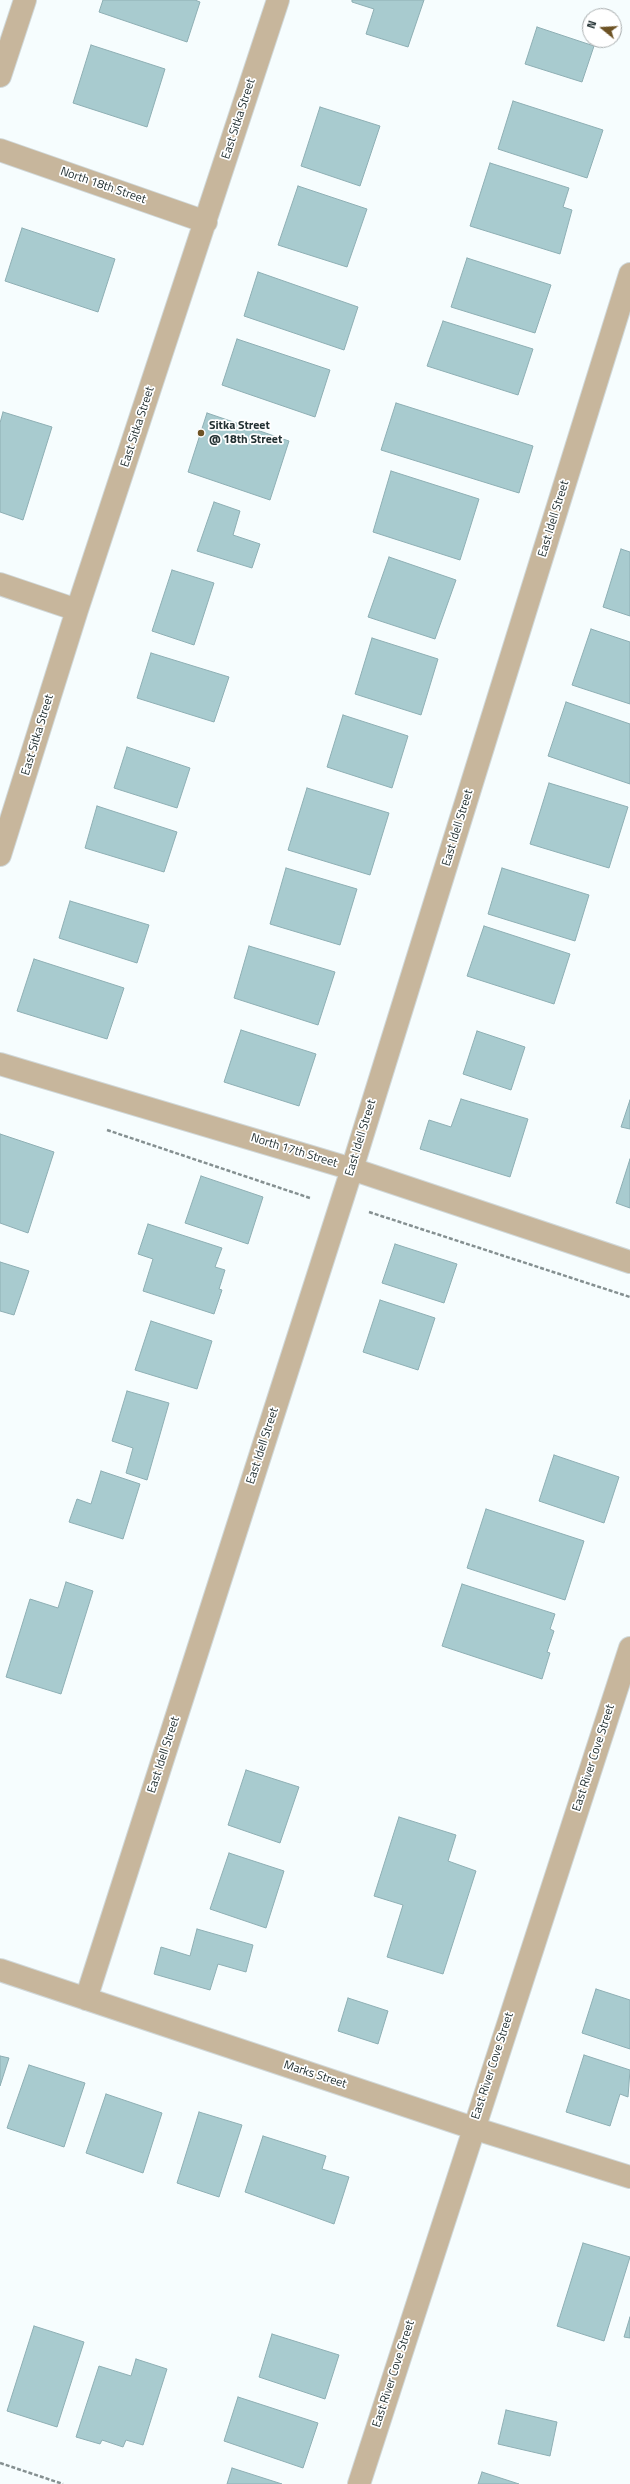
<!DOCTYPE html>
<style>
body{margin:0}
#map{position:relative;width:630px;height:2484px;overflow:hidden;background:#f6fdfe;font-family:"Titillium Web",sans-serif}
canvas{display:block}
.north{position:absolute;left:582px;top:8px;width:40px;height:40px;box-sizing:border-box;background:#fff;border:1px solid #a7acad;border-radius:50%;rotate:288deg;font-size:11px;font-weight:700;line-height:16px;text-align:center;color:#223032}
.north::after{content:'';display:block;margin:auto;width:14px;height:18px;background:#6d5224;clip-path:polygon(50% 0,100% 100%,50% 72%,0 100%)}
</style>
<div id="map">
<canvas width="630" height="2484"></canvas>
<div class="north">N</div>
</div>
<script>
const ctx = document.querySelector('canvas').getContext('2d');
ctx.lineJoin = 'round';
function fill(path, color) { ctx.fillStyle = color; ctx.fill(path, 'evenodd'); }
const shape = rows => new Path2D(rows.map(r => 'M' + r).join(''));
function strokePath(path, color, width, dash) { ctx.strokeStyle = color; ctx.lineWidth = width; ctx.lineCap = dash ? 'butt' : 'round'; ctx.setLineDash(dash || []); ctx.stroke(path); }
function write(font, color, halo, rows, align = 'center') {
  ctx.font = font + ' "Titillium Web",sans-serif'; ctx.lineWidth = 3.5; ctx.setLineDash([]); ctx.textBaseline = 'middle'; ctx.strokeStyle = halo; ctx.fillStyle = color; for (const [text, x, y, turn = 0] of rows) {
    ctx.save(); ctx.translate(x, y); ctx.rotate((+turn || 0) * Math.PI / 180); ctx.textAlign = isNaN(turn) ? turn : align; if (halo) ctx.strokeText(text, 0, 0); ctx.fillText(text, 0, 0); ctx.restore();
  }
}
const building = shape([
 [103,0,195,0,200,2,187,42,99,12,103,0],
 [352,0,424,0,408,47,366,34,374,9,352,2,352,0],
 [537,27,594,46,582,82,525,64,537,27],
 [91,45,165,69,147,127,73,103,91,45],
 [513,101,603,130,587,178,498,149,513,101],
 [320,107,380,126,360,186,301,166,320,107],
 [490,163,569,188,563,207,572,210,560,254,470,226,490,163],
 [298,186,367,209,347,267,278,245,298,186],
 [22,228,115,259,98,312,5,281,22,228],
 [467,258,551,285,535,333,451,307,467,258],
 [258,272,358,307,344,350,244,316,258,272],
 [443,321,533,349,518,395,427,366,443,321],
 [237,339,330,370,315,417,222,385,237,339],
 [396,403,533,446,519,493,381,450,396,403],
 [3,412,52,427,23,520,0,512,0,423,3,412],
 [207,413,289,441,270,500,188,472,207,413],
 [391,471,479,499,460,560,373,532,391,471],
 [214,502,240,511,233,535,260,544,252,568,197,551,214,502],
 [621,549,630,552,630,616,603,607,621,549],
 [389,557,456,580,435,639,368,617,389,557],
 [172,570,214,583,194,645,152,631,172,570],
 [591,629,630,642,630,704,572,685,591,629],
 [372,638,438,659,421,715,355,694,372,638],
 [151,653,229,677,214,722,137,698,151,653],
 [566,702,630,724,630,784,548,756,566,702],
 [343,715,408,736,392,788,327,767,343,715],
 [127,747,190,768,177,808,114,788,127,747],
 [549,783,628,807,609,868,530,844,549,783],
 [307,788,389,813,370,875,288,850,307,788],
 [97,806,177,832,164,872,85,848,97,806],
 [286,868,357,889,340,945,270,924,286,868],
 [502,868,589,895,575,941,488,914,502,868],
 [70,901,149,925,137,963,59,938,70,901],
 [484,926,570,954,554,1004,467,976,484,926],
 [249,946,335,972,318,1025,234,998,249,946],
 [34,959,124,988,107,1039,17,1011,34,959],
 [241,1030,316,1054,299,1106,224,1082,241,1030],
 [477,1031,525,1047,511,1090,463,1074,477,1031],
 [461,1099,528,1119,510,1177,420,1149,429,1120,451,1127,461,1099],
 [630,1100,630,1129,621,1127,630,1100],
 [0,1134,54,1152,28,1233,0,1223,0,1134],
 [630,1159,630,1208,616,1203,630,1159],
 [201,1176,263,1197,248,1244,185,1223,201,1176],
 [148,1224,222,1248,215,1267,225,1270,219,1289,222,1290,214,1314,143,1291,153,1259,138,1254,148,1224],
 [395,1244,457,1264,444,1303,382,1283,395,1244],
 [0,1262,29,1271,14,1315,0,1311,0,1262],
 [380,1300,435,1318,418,1370,363,1352,380,1300],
 [151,1321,212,1341,197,1389,135,1370,151,1321],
 [127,1391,169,1403,147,1480,126,1473,133,1448,112,1441,127,1391],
 [554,1455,619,1477,604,1523,539,1501,554,1455],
 [101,1471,140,1484,123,1539,69,1522,77,1499,91,1504,101,1471],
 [486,1509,584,1541,565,1600,467,1568,486,1509],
 [66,1582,93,1591,61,1694,6,1677,30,1599,58,1608,66,1582],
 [462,1584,555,1614,550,1629,554,1631,547,1652,550,1653,542,1679,442,1646,462,1584],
 [246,1770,299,1787,280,1843,228,1825,246,1770],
 [399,1817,456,1835,448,1861,476,1871,443,1974,387,1957,403,1905,374,1896,399,1817],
 [229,1853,284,1871,266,1928,210,1909,229,1853],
 [197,1929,253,1945,246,1972,218,1964,210,1990,154,1974,161,1947,190,1956,197,1929],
 [596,1989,630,2000,630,2049,582,2033,596,1989],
 [348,1998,388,2011,378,2044,338,2031,348,1998],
 [584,2055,630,2070,628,2097,620,2094,610,2126,566,2112,584,2055],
 [0,2056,9,2058,0,2086,0,2056],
 [29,2065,85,2083,64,2147,7,2128,29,2065],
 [106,2094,162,2113,143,2173,86,2153,106,2094],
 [199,2112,242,2125,219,2197,177,2183,199,2112],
 [263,2136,326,2156,322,2169,349,2177,334,2224,245,2192,263,2136],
 [583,2243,630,2257,604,2341,557,2326,583,2243],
 [630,2317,630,2338,624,2337,630,2317],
 [34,2326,84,2342,57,2427,7,2411,34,2326],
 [272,2334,339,2355,325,2399,259,2377,272,2334],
 [136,2359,167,2369,143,2445,126,2440,123,2447,102,2440,100,2444,76,2437,99,2366,131,2376,136,2359],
 [238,2397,318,2423,303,2468,224,2441,238,2397],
 [506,2410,557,2422,550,2456,498,2444,506,2410],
 [232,2468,282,2484,227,2484,232,2468],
 [482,2472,519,2484,478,2484,482,2472]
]);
fill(building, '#a8cbcf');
strokePath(building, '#8eafb4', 1);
const minor = shape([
 [0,76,25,0],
 [0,150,206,222],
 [0,584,77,610],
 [0,855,77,610,278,0],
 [0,1064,352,1169,630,1262],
 [0,1970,473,2128,630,2177],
 [86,1999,352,1169,630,274],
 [359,2484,630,1648]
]);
strokePath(minor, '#d0d8d9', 24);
strokePath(shape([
 [107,1130,310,1198],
 [369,1212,630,1297],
 [0,2463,63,2484]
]), '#859091', 2.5, [4, 2]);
strokePath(minor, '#c7b69c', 22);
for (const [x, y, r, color] of [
 [201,433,4,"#6d5224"]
]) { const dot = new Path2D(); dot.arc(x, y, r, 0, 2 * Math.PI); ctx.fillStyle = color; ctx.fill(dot); strokePath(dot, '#fff', 1.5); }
write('12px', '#223032', '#fff', [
 ["East Sitka Street",239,119,-72],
 ["North 18th Street",103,186,19],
 ["East Sitka Street",138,427,-72],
 ["East Idell Street",554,519,-73],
 ["East Sitka Street",38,735,-73],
 ["East Idell Street",458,828,-73],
 ["East Idell Street",361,1138,-73],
 ["North 17th Street",294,1151,17],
 ["East Idell Street",263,1446,-72],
 ["East Idell Street",164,1755,-72],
 ["East River Cove Street",594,1758,-72],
 ["East River Cove Street",493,2066,-72],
 ["Marks Street",315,2075,18],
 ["East River Cove Street",394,2374,-72]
]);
write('bold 12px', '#223032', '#fff', [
 ["Sitka Street",209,426],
 ["@ 18th Street",209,440]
], 'left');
</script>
